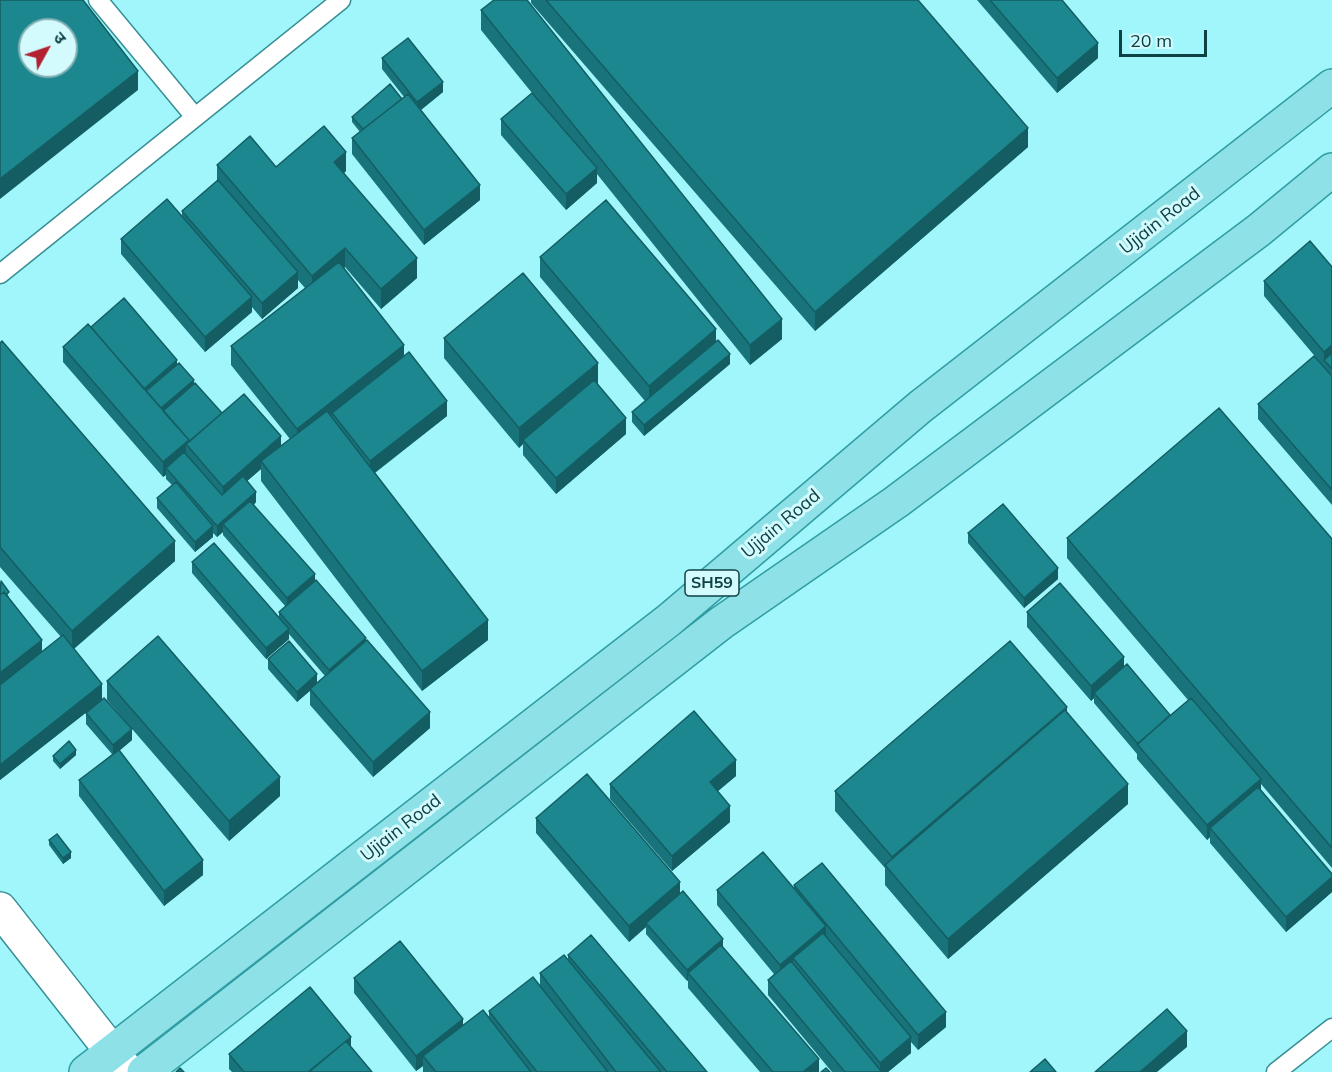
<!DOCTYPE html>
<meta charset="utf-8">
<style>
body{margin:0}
#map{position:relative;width:1332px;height:1072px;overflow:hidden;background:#a1f6fc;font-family:Mulish,"Noto Sans Devanagari",sans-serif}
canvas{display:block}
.north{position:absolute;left:18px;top:18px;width:60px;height:60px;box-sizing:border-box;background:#d3fbfe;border:2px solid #84b1b4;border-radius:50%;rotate:50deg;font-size:16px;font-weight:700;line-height:24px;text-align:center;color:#0e4144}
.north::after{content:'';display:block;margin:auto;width:21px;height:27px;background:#b32131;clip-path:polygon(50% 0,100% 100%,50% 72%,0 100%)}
.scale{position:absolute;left:1119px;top:30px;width:88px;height:27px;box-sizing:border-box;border:3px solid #0e4144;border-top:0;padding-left:8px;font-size:18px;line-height:21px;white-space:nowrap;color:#0e4144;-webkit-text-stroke:4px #d3fbfe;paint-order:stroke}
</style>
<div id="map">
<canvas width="1332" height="1072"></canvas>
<div class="north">उ</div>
<div class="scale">20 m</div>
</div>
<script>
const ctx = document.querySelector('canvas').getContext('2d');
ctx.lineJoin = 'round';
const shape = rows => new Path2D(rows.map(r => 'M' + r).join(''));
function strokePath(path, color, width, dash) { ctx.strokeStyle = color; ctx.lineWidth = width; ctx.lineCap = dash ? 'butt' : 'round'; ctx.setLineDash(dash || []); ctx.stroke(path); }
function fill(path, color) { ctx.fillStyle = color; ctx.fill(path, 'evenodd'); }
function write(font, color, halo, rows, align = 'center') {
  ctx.font = font + ' Mulish,sans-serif'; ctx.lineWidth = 6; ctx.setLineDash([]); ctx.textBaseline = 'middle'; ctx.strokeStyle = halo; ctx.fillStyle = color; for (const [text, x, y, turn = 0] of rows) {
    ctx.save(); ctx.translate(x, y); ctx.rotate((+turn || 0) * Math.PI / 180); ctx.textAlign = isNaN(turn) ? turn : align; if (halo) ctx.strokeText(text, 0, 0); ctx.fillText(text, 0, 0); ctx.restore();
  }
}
const service = shape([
 [98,0,195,117],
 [0,274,341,0],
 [1276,1072,1332,1028]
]);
const minor = shape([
 [0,909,128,1072]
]);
const primary = shape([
 [86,1072,669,620,920,407,1332,86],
 [144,1072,721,623,896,502,1259,230,1332,170]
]);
strokePath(service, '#378f95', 21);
strokePath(minor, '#378f95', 36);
strokePath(primary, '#309da4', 36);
strokePath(service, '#fff', 18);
strokePath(minor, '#fff', 33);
strokePath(primary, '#8ee2e7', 33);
fill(shape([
 [531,0,918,0,1028,147,815,331,531,3],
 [977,0,1062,0,1098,58,1057,93],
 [481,10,782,339,750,365,597,174,597,183,566,210,501,135,501,119,532,93,481,30],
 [382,58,443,92,421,110,480,200,424,245,352,154,352,138,360,132,352,122,352,117,402,99,404,97,382,69],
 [217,165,346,171,344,173,417,278,381,309,345,267,344,268,404,356,447,416,375,473,488,640,422,691,261,481,261,469,247,481,256,502,254,505,315,582,366,640,430,728,373,777,310,705,310,691,297,702,268,669,268,659,317,683,325,676,289,634,289,639,266,659,192,573,192,562,279,618,279,612,286,607,223,535,223,532,217,537,213,533,213,537,195,552,157,508,157,498,172,485,166,479,166,475,163,477,63,362,63,347,91,327,177,364,194,384,222,413,281,446,290,439,231,365,231,346,305,288,298,280,298,288,262,319,252,307,252,312,205,352,121,254,121,239,182,216,182,211,217,181],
 [540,257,716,342,730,364,644,436,632,422,632,412,645,401,540,277],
 [1332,267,1332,505,1258,419,1258,404,1324,367,1264,296,1264,281],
 [444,338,598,383,597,383,626,434,556,494,523,455,523,444,519,448,444,358],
 [0,343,175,561,74,649,102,699,132,740,119,751,203,875,164,906,79,796,79,780,112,754,86,724,86,713,97,704,0,780,0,582,9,597,8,598,42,652,61,637,0,567],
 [968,533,1058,579,1024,608,968,543],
 [1067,538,1332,539,1332,868,1261,784,1261,790,1332,874,1332,892,1286,932,1210,843,1210,837,1207,840,1137,759,1137,754,1094,703,1094,698,1091,701,1027,627,1027,612,1124,668,1170,715,1188,700,1067,558],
 [107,681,280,796,229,841,107,700],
 [1067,712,1128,804,948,959,885,885,885,868,835,811,835,791],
 [76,755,60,769,53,761,53,756],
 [736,776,717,791,730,822,672,871,610,799,610,784],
 [536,818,680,894,723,948,819,1072,760,1072,688,988,688,980,687,981,646,934,646,927,629,942,536,833],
 [49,840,71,858,63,864,49,845],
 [794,885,946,1027,918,1050,911,1042,911,1053,888,1072,832,1072,768,995,768,980,774,974,717,905,717,890,794,889],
 [568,955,707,1072,423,1072,423,1066,416,1071,354,993,354,978,463,1025,489,1018,489,1011,540,985,540,973,568,961],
 [351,1047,372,1072,232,1072,229,1069,229,1054]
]), '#18747a');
fill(shape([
 [1098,43,1098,58,1057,93,1057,78],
 [138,71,138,90,0,199,0,179],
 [443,82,443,92,417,113,417,102],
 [1028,128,1028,147,815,331,815,312],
 [346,152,346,171,334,182,334,162],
 [597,168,597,183,566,210,566,194],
 [480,185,480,200,424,245,424,230],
 [345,248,345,267,312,296,312,276],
 [417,258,417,278,381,309,381,289],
 [298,272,298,288,262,319,262,303],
 [252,297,252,312,205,352,205,337],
 [782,319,782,339,750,365,750,345],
 [716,329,716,349,649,406,649,386],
 [404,345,404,364,332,413,332,421,297,448,297,429],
 [1332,345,1332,360,1324,360,1324,352],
 [730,354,730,364,644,436,644,425],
 [177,360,177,370,147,397,143,390],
 [598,363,598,383,526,442,523,440,523,444,519,448,519,428],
 [194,380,194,391,165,415,159,410],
 [447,401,447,416,370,476,370,461],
 [626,418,626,434,556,494,556,478],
 [281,436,281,451,261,461,261,469,223,502,223,487],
 [189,440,189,447,186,444,186,458,166,468,166,475,163,477,163,462],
 [256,492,256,502,226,528,223,524,223,532,217,537,217,526],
 [213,526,213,537,195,552,195,542],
 [175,541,175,561,72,650,72,631],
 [1058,568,1058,579,1024,608,1024,598],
 [315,574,315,585,287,609,287,598],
 [488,620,488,640,422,691,422,671],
 [289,629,289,639,266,659,266,648],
 [366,638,366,648,329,681,329,670],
 [42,640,42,655,0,688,0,673],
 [1124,657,1124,673,1094,693,1094,698,1091,701,1091,686],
 [317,674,317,684,297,702,297,692],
 [102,684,102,700,0,780,0,765],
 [1067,707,1067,727,892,874,892,857],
 [430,712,430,728,373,777,373,762],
 [132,729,132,740,113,756,113,745],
 [76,750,76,755,60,769,60,764],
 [736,760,736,776,710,798,710,782],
 [280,777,280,796,229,841,229,821],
 [1261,779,1261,794,1210,828,1210,837,1207,840,1207,825],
 [1128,784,1128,804,948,959,948,939],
 [730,806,730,822,672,871,672,856],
 [71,852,71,858,63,864,63,858],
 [203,860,203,875,164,906,164,891],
 [1332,877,1332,892,1286,932,1286,917],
 [680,882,680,897,646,923,646,927,629,942,629,926],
 [826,926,826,942,793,958,793,969,780,981,780,965],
 [723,939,723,949,688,973,688,980,687,981,687,970],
 [946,1012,946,1027,918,1050,918,1035],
 [463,1019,463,1035,423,1056,423,1066,416,1071,416,1056],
 [1187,1031,1187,1047,1157,1072,1140,1072],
 [351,1037,351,1052,308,1072],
 [911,1037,911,1053,888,1072,880,1072,880,1063],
 [819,1059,819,1072,803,1072]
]), '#145e63');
const building = shape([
 [0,0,83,0,138,71,0,179,0,0],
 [30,30,66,30,66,66,30,66,30,30],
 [494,0,527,0,782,319,750,345,481,10,494,0],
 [546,0,918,0,1028,128,815,312,546,0],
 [990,0,1062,0,1098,43,1057,78,990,0],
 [408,38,443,82,417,102,382,58,408,38],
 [390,84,402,99,363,129,352,117,390,84],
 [532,93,597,168,566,194,501,119,532,93],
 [408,94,480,185,424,230,352,138,408,94],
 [324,126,346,152,334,162,417,258,381,289,345,248,312,276,217,165,250,136,276,167,324,126],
 [218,180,298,272,262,303,182,211,218,180],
 [167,199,252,297,205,337,121,239,167,199],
 [606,200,716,329,649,386,540,257,606,200],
 [1310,241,1332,267,1332,345,1324,352,1264,281,1310,241],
 [339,262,404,345,297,429,231,346,339,262],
 [523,273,598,363,519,428,444,338,523,273],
 [124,298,177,360,144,389,91,327,124,298],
 [88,324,189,440,163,462,63,347,88,324],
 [718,340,730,354,644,425,632,412,718,340],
 [2,341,175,541,72,631,0,547,0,343,2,341],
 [409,352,447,401,370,461,332,413,409,352],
 [1332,353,1332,369,1324,360,1332,353],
 [1314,356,1332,376,1332,490,1258,404,1314,356],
 [179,363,194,380,161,408,146,391,179,363],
 [594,380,626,418,556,478,523,440,594,380],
 [195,383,222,413,189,442,189,440,163,411,195,383],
 [244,394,281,436,223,487,186,444,244,394],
 [1219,408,1332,539,1332,848,1067,538,1219,408],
 [327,411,488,620,422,671,261,461,327,411],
 [184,452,222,495,243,476,256,492,217,526,166,468,184,452],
 [176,482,213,526,195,542,157,498,176,482],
 [250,501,315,574,287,598,223,524,250,501],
 [1003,504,1058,568,1024,598,968,533,1003,504],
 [214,543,289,629,266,648,192,562,214,543],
 [316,580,366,638,329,670,279,612,316,580],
 [1,581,9,592,6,595,4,592,0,595,1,581],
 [1060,583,1124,657,1091,686,1027,612,1060,583],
 [4,592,42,640,0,673,0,595,4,592],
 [63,635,102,684,0,765,0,685,63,635],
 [158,636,280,777,229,821,107,681,158,636],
 [367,640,430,712,373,762,310,689,367,640],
 [289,641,317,674,297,692,268,659,289,641],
 [1010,641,1067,707,892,857,835,791,1010,641],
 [1127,664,1170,715,1138,744,1094,693,1127,664],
 [104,698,132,729,113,745,86,713,104,698],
 [1191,698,1261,779,1207,825,1137,744,1191,698],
 [1065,710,1128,784,948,939,885,865,1065,710],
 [694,711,736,760,710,782,730,806,672,856,610,784,694,711],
 [69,741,76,750,60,764,53,756,69,741],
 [119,750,203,860,164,891,79,780,119,750],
 [587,774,680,882,629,926,536,818,587,774],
 [1258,787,1332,874,1332,877,1286,917,1210,828,1258,787],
 [57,834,71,852,63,858,49,840,57,834],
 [763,852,826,926,780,965,717,890,763,852],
 [822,863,946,1012,918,1035,794,885,822,863],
 [683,891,723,939,687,970,646,923,683,891],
 [823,933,911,1037,880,1063,793,958,823,933],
 [591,935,707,1072,667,1072,568,955,591,935],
 [400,941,463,1019,416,1056,354,978,400,941],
 [721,945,819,1059,803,1072,773,1072,688,973,721,945],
 [564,955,661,1072,616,1072,540,973,564,955],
 [791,961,881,1071,880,1072,845,1072,768,980,791,961],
 [533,977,608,1072,537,1072,489,1011,533,977],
 [310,987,351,1037,308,1072,244,1072,229,1054,310,987],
 [1167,1009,1187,1031,1140,1072,1095,1072,1167,1009],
 [483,1010,531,1072,436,1072,423,1056,483,1010],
 [346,1041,372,1072,309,1072,346,1041],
 [1045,1059,1056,1072,1030,1072,1045,1059],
 [180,1068,184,1072,176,1072,180,1068],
 [826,1068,830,1072,821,1072,826,1068]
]);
fill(building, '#1c878e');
strokePath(building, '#145e63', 1.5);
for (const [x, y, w] of [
 [712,583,54]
]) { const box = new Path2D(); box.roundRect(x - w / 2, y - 13, w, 26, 4.5); ctx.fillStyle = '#d3fbfe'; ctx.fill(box); strokePath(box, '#0e4144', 1.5); }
write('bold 16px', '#0e4144', null, [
 ["SH59",712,583]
]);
write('18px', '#0e4144', '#d3fbfe', [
 ["Ujjain Road",1160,221,-38],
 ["Ujjain Road",781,524,-40],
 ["Ujjain Road",401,828,-38]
]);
</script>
